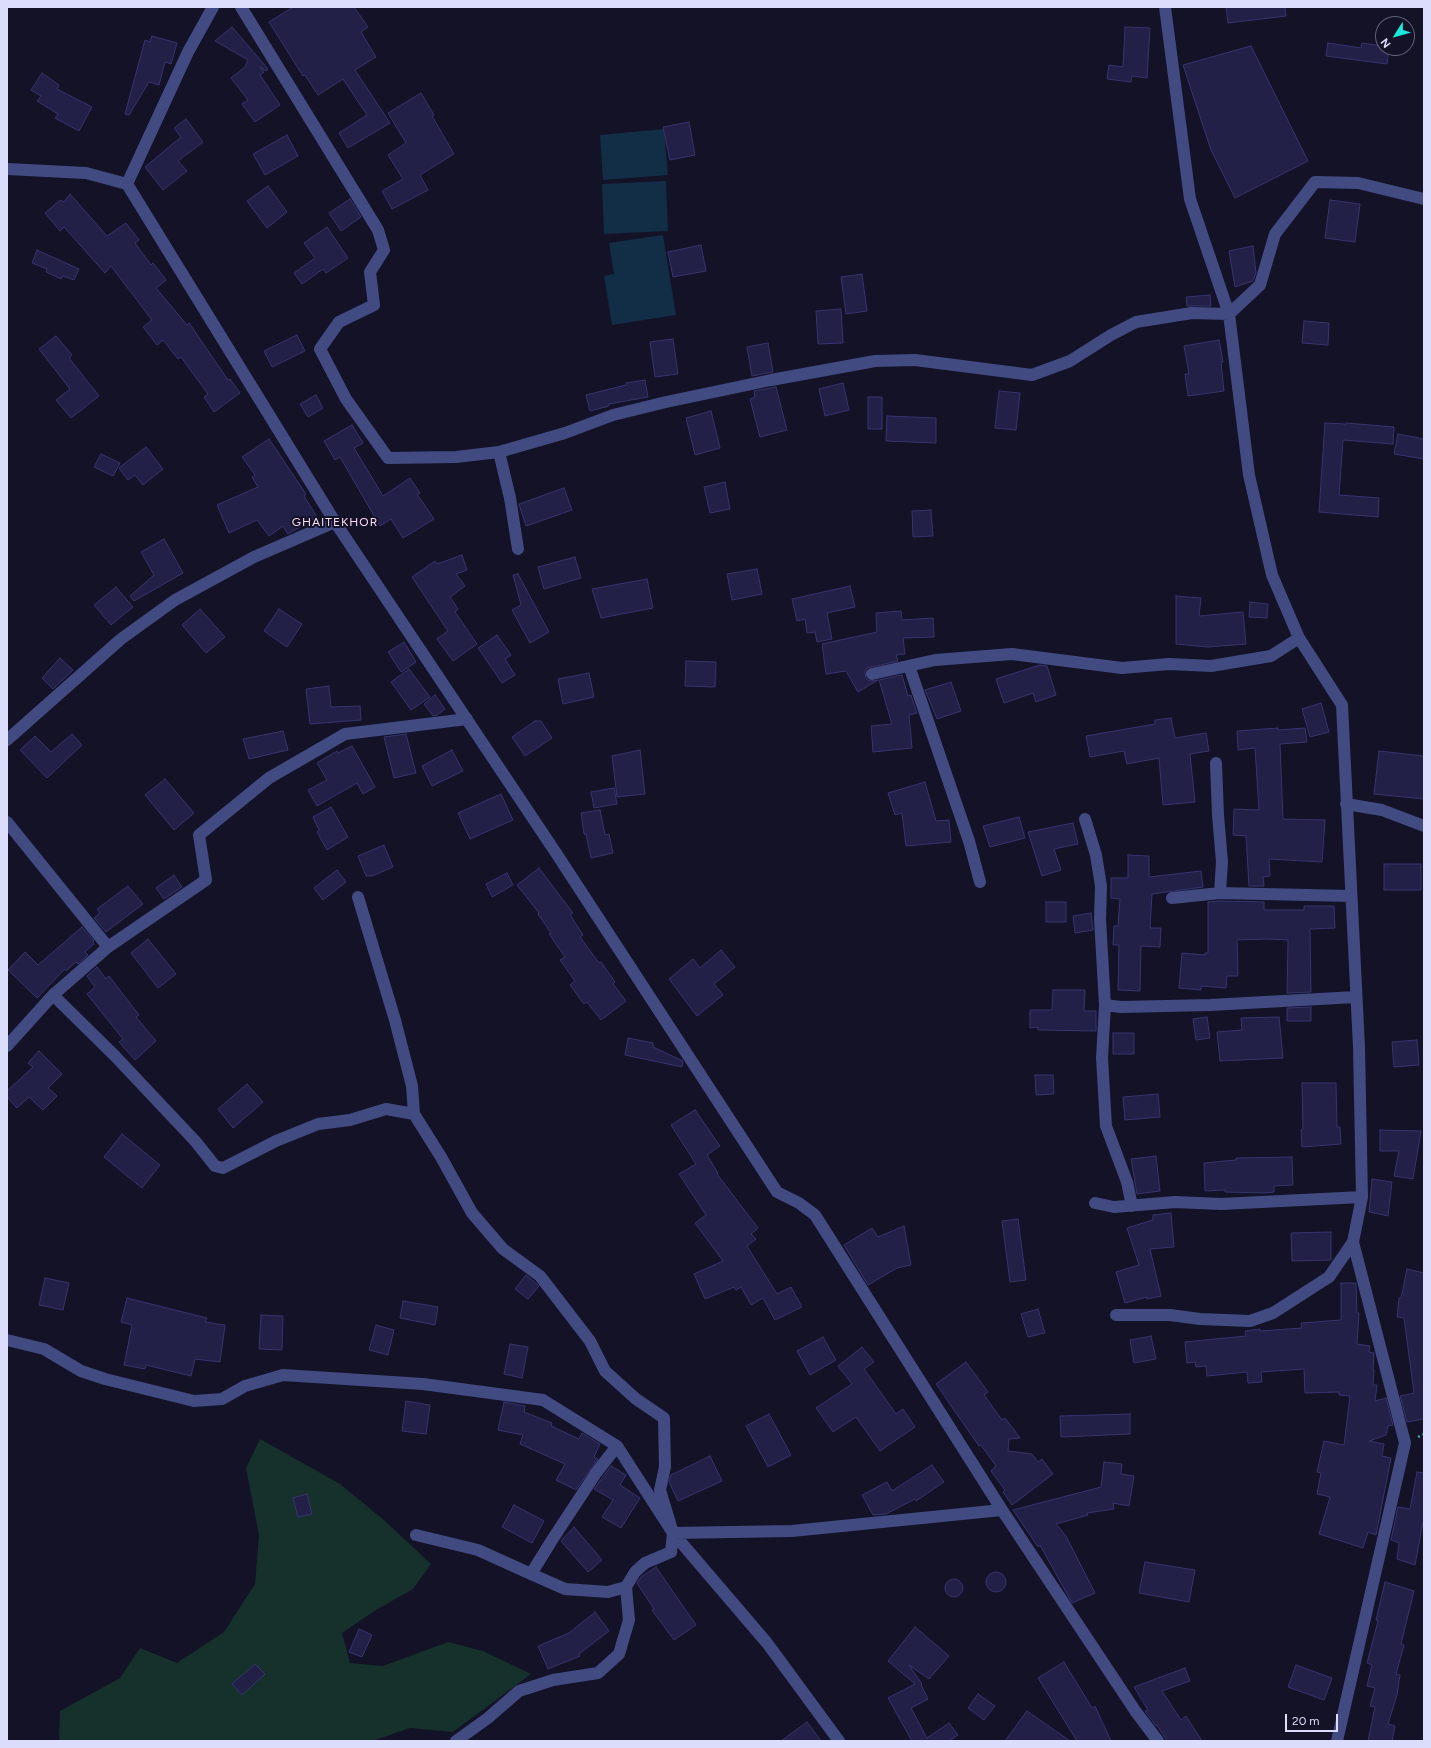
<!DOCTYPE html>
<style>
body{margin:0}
#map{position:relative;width:1431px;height:1748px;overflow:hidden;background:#131227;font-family:Figtree,sans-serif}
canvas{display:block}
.frame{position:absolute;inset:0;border:8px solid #dcddfc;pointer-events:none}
.north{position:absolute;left:1375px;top:16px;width:40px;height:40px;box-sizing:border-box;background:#131227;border:1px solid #63637c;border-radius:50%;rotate:233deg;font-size:11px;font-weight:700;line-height:16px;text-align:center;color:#dcddfc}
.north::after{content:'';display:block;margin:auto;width:14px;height:18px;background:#1aeadd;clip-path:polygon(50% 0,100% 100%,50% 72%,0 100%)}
.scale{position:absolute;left:1285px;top:1714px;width:53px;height:18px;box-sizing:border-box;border:2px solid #dcddfc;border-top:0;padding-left:5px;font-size:12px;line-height:14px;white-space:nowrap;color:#dcddfc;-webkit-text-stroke:3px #131227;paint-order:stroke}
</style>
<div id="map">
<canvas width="1431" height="1748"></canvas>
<div class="frame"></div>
<div class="north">N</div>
<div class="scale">20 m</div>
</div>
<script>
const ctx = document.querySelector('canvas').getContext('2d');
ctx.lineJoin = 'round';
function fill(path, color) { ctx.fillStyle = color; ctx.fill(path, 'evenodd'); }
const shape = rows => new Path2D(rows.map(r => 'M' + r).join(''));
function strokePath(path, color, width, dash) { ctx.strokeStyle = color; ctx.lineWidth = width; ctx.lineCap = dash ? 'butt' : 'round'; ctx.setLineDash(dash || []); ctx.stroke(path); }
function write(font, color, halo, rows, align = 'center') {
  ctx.font = font + ' Figtree,sans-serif'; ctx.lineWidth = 4; ctx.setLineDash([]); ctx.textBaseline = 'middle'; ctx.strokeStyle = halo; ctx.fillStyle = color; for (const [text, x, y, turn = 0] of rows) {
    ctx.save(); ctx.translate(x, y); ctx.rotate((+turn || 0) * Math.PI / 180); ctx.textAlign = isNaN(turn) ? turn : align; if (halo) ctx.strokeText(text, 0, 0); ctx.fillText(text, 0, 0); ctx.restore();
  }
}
fill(shape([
 [260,1439,340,1484,385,1521,431,1564,413,1589,376,1610,342,1633,350,1663,383,1666,448,1642,483,1651,531,1674,453,1732,410,1728,372,1741,59,1741,60,1711,120,1678,140,1648,177,1663,224,1632,255,1584,259,1535,246,1468]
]), '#16312b');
fill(shape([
 [664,129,668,175,603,180,600,135],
 [666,181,668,231,604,234,602,184],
 [663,235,676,315,612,325,604,276,614,274,609,243]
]), '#122d46');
const building = shape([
 [293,7,354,7,368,27,361,32,376,57,355,70,390,123,348,148,339,133,367,115,343,79,318,95,305,75,303,76,269,22,293,7],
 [1226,7,1285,7,1286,16,1228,23,1226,7],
 [232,27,268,69,266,71,260,67,264,72,260,75,280,105,255,122,242,104,248,100,231,78,245,67,248,60,215,41,232,27],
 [1125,27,1150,28,1147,78,1132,76,1131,82,1107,79,1109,65,1123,67,1125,27],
 [152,36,177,43,171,64,165,62,159,85,149,82,129,115,125,114,145,40,150,42,152,36],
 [1328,43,1361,48,1362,43,1383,46,1383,48,1389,48,1387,64,1326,56,1328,43],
 [1251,46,1308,161,1235,198,1211,150,1183,65,1251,46],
 [42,73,59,85,57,89,92,107,79,131,55,118,58,114,37,101,41,96,31,90,42,73],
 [421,93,434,115,432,116,454,154,420,175,428,190,392,209,382,191,403,179,388,155,406,143,388,113,421,93],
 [186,119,203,142,178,161,187,171,163,190,145,167,181,137,174,128,186,119],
 [689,122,695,155,670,160,663,127,689,122],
 [287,135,298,156,265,175,253,154,287,135],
 [268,186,287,212,267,228,247,201,268,186],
 [70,194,107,236,126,223,139,240,135,243,151,265,153,263,166,280,156,288,187,325,189,323,228,380,230,379,240,393,214,412,204,397,208,394,181,357,178,359,163,340,157,345,143,327,152,320,111,266,105,273,64,227,60,231,45,213,60,200,64,202,70,194],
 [350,199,361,217,341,231,329,213,350,199],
 [1330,200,1360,204,1355,242,1325,238,1330,200],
 [327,227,348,258,326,273,323,269,302,284,294,273,315,258,304,243,327,227],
 [701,245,706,271,673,277,668,252,701,245],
 [1253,246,1256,273,1253,281,1235,287,1229,251,1253,246],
 [37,250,79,269,74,280,63,276,61,279,46,272,47,269,32,263,37,250],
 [862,274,867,311,846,314,841,277,862,274],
 [1210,295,1211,306,1187,306,1186,297,1210,295],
 [841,309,843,343,818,344,816,311,841,309],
 [1304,321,1329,323,1328,345,1302,343,1304,321],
 [297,335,305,351,272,367,264,351,297,335],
 [56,336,72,355,69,358,99,396,71,418,56,400,70,389,39,349,56,336],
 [673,339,678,374,655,377,650,342,673,339],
 [1219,340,1223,362,1221,362,1224,391,1188,396,1185,374,1189,374,1184,346,1219,340],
 [768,343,773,372,752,376,747,347,768,343],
 [645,380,648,397,609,404,609,406,590,411,586,395,626,385,626,383,645,380],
 [843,383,849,410,825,416,819,389,843,383],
 [776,387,787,430,760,437,750,399,755,397,754,391,776,387],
 [999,391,1020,393,1016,430,995,428,999,391],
 [316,395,323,408,308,417,300,404,316,395],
 [868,397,882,397,882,429,868,429,868,397],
 [711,411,720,448,695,455,686,418,711,411],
 [887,416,936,418,936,443,886,441,887,416],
 [1325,423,1346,424,1346,423,1394,427,1393,444,1343,440,1339,495,1379,498,1378,517,1319,512,1325,423],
 [352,425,363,443,354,448,383,496,410,478,420,493,417,494,434,519,403,538,391,519,380,526,340,457,335,460,324,441,352,425],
 [1398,434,1424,439,1424,459,1394,454,1398,434],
 [269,439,306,494,304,496,317,517,288,534,283,526,269,536,257,520,229,533,217,505,258,487,252,477,255,475,242,457,269,439],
 [146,447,163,469,143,485,135,475,128,480,119,468,146,447],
 [101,454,120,463,113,476,94,467,101,454],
 [725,482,730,509,710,513,704,487,725,482],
 [564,488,572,510,526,526,519,504,564,488],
 [931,510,933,536,913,537,912,511,931,510],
 [164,539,183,573,134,601,130,596,154,575,141,552,164,539],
 [462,555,467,570,456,574,465,586,450,597,458,609,455,612,477,644,453,661,437,639,448,631,412,577,435,561,437,564,462,555],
 [575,557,581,578,544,589,538,567,575,557],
 [757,569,762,594,732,600,727,574,757,569],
 [518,574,549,632,530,643,512,610,521,605,513,575,518,574],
 [647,579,653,608,601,618,592,589,647,579],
 [850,586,855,607,827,613,832,639,817,642,815,632,807,633,805,619,797,621,792,599,850,586],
 [116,587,133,607,111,625,94,605,116,587],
 [1176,596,1201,598,1199,616,1243,612,1246,644,1208,647,1176,644,1176,596],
 [1250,602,1268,604,1267,618,1249,617,1250,602],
 [200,609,225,637,206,653,182,625,200,609],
 [279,609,302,624,287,647,264,631,279,609],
 [901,611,902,620,933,618,934,637,903,638,905,654,896,655,898,661,867,668,865,672,866,679,870,681,878,680,858,692,846,671,826,674,822,644,877,632,876,613,901,611],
 [497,635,511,655,505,659,515,675,502,683,478,648,497,635],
 [404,642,416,662,401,672,388,652,404,642],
 [60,658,73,670,53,689,42,678,60,658],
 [686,661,716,662,715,687,685,686,686,661],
 [1040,665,1047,666,1056,695,1036,702,1033,693,1004,703,996,679,1040,665],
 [409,669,430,697,411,710,391,682,409,669],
 [589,673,594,697,563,704,558,679,589,673],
 [902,675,908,696,911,695,917,713,909,715,912,748,873,752,871,726,892,724,879,680,902,675],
 [951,682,961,711,937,719,925,690,951,682],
 [329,686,331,707,360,706,361,720,310,724,306,689,329,686],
 [435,695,445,709,437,715,433,716,424,704,435,695],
 [1321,703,1329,732,1310,737,1302,709,1321,703],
 [1171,718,1175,738,1206,733,1209,751,1190,754,1195,802,1163,805,1159,758,1127,764,1124,751,1090,757,1086,736,1155,724,1155,720,1171,718],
 [535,721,541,721,552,738,525,756,512,737,535,721],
 [1278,728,1278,730,1305,728,1307,742,1280,744,1283,819,1325,820,1322,862,1269,859,1270,876,1263,877,1264,886,1249,886,1246,836,1233,835,1234,809,1259,810,1255,748,1238,750,1237,731,1278,728],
 [283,731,288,750,249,759,243,739,283,731],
 [72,734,82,745,47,778,20,750,35,736,51,752,72,734],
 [406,734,416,773,394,778,384,737,406,734],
 [352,746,375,787,363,794,357,783,317,806,308,790,327,780,317,763,337,751,338,753,352,746],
 [452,750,463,771,432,786,422,766,452,750],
 [640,750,645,794,617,797,612,756,640,750],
 [1379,751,1424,756,1424,799,1374,794,1379,751],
 [165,779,194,813,174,830,145,795,165,779],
 [925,782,936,821,949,820,951,842,906,846,902,813,895,815,888,793,925,782],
 [614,788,617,804,594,808,591,792,614,788],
 [501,794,513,820,470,839,458,813,501,794],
 [331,807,348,837,327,850,317,832,319,830,313,817,331,807],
 [600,810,605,835,609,834,613,853,591,858,586,834,584,834,581,813,600,810],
 [1019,817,1025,838,990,847,983,826,1019,817],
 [1073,823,1078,844,1054,849,1061,870,1042,876,1028,832,1073,823],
 [384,845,393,867,372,876,366,876,358,856,384,845],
 [1128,855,1149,856,1149,877,1201,871,1203,887,1152,894,1150,928,1161,928,1160,947,1141,946,1140,991,1118,990,1119,945,1113,945,1114,926,1118,926,1120,899,1111,898,1111,878,1128,878,1128,855],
 [1384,864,1421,864,1421,890,1384,890,1384,864],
 [539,868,573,913,570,915,583,935,580,937,599,963,601,962,615,982,613,984,626,1001,601,1020,587,1002,584,1004,570,985,575,981,560,960,565,957,549,934,551,933,538,914,539,913,517,885,539,868],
 [337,870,346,882,323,900,314,888,337,870],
 [507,873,513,885,492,897,486,884,507,873],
 [174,875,182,887,164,899,156,888,174,875],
 [128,886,143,904,106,932,94,918,100,913,97,909,128,886],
 [1220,901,1264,902,1264,910,1304,910,1304,906,1334,906,1335,928,1310,929,1311,992,1287,993,1288,940,1267,939,1237,940,1238,976,1227,976,1226,988,1201,986,1201,990,1179,988,1182,953,1205,955,1205,953,1208,953,1208,902,1220,901],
 [1046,902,1066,902,1066,922,1046,922,1046,902],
 [1091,913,1093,930,1075,933,1073,916,1091,913],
 [82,927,94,941,93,942,94,944,85,952,88,955,78,964,76,962,66,971,65,969,37,998,8,970,25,952,38,965,82,927],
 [148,939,176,974,158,988,131,953,148,939],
 [721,950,735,967,714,984,723,995,697,1016,669,979,693,959,700,968,721,950],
 [97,967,106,979,109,976,139,1015,136,1017,156,1041,135,1060,119,1042,123,1039,87,994,95,987,87,976,97,967],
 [1053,990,1085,990,1084,1011,1096,1011,1096,1031,1038,1030,1038,1027,1030,1028,1030,1010,1052,1010,1053,990],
 [1311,1007,1311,1021,1287,1021,1287,1008,1311,1007],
 [1207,1017,1210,1038,1196,1040,1193,1019,1207,1017],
 [1279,1017,1283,1058,1220,1061,1217,1032,1242,1030,1241,1018,1279,1017],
 [1113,1033,1134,1033,1134,1054,1113,1054,1113,1033],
 [628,1038,653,1043,653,1047,683,1061,682,1067,625,1055,628,1038],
 [1417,1040,1419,1065,1394,1067,1392,1042,1417,1040],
 [39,1051,62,1074,48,1088,57,1096,43,1110,29,1097,17,1108,7,1097,7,1091,33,1067,28,1063,39,1051],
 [1035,1075,1053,1075,1054,1094,1036,1095,1035,1075],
 [1302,1083,1336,1083,1337,1127,1340,1127,1341,1144,1302,1147,1301,1130,1303,1129,1302,1083],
 [247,1084,263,1102,233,1128,218,1109,247,1084],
 [1158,1094,1160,1117,1125,1120,1123,1097,1158,1094],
 [695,1110,720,1146,707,1155,718,1173,717,1174,758,1228,751,1234,756,1239,747,1246,777,1294,791,1287,802,1307,775,1320,763,1298,751,1305,741,1287,736,1290,734,1287,705,1299,694,1274,723,1261,695,1223,706,1215,679,1174,696,1164,671,1125,695,1110],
 [1380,1130,1421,1131,1413,1179,1394,1176,1399,1151,1380,1151,1380,1130],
 [122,1134,160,1165,142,1188,104,1157,122,1134],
 [1156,1156,1160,1191,1137,1194,1131,1159,1156,1156],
 [1292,1157,1293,1185,1274,1186,1274,1192,1264,1193,1225,1192,1225,1190,1205,1191,1204,1163,1236,1160,1236,1158,1292,1157],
 [1372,1179,1392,1182,1388,1216,1369,1212,1372,1179],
 [1171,1213,1174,1247,1150,1249,1161,1296,1147,1299,1147,1297,1125,1303,1116,1272,1139,1265,1127,1228,1153,1220,1153,1215,1171,1213],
 [1018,1219,1026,1280,1010,1282,1002,1221,1018,1219],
 [904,1226,911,1265,897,1268,868,1285,844,1245,872,1228,878,1237,904,1226],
 [1331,1232,1331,1260,1292,1261,1291,1233,1331,1232],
 [1407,1269,1424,1273,1424,1419,1407,1422,1400,1396,1414,1393,1404,1318,1397,1317,1399,1298,1401,1298,1407,1269],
 [526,1275,539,1286,528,1299,515,1289,526,1275],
 [45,1278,69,1283,63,1310,39,1305,45,1278],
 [1341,1283,1356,1283,1357,1313,1359,1313,1357,1344,1370,1346,1369,1352,1374,1353,1373,1370,1374,1370,1373,1385,1377,1385,1375,1401,1386,1398,1393,1425,1388,1426,1386,1435,1369,1441,1384,1444,1382,1456,1391,1458,1376,1535,1368,1532,1363,1548,1319,1534,1330,1497,1317,1494,1321,1473,1317,1472,1324,1441,1344,1445,1350,1396,1339,1395,1339,1392,1305,1393,1304,1369,1261,1372,1262,1382,1248,1383,1247,1372,1207,1376,1206,1366,1196,1367,1195,1362,1187,1363,1185,1342,1246,1336,1245,1331,1260,1329,1260,1331,1302,1328,1301,1323,1341,1320,1341,1283],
 [127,1298,207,1318,205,1322,225,1325,220,1362,195,1359,191,1376,146,1365,145,1369,124,1365,132,1325,121,1322,127,1298],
 [403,1301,438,1307,435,1325,400,1318,403,1301],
 [1038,1309,1045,1333,1028,1337,1021,1314,1038,1309],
 [261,1315,283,1316,282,1350,259,1349,261,1315],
 [376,1325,394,1330,388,1355,369,1350,376,1325],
 [1151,1336,1156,1359,1134,1363,1130,1340,1151,1336],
 [823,1337,836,1360,810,1375,797,1351,823,1337],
 [510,1344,528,1347,522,1378,504,1374,510,1344],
 [862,1347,874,1362,864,1369,896,1414,903,1409,915,1427,880,1451,856,1417,833,1432,816,1408,852,1384,838,1366,862,1347],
 [966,1362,988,1392,984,1395,1002,1420,1005,1418,1020,1438,1009,1439,1008,1451,1032,1454,1038,1462,1042,1459,1053,1474,1012,1505,1003,1492,1005,1490,991,1471,996,1466,981,1445,979,1446,936,1384,966,1362],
 [406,1401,430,1405,426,1434,402,1431,406,1401],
 [504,1402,525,1406,524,1412,552,1423,551,1426,579,1439,582,1433,600,1444,594,1457,598,1459,576,1490,556,1480,565,1464,520,1444,523,1435,498,1430,504,1402],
 [769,1414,791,1455,768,1467,746,1426,769,1414],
 [1130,1414,1130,1434,1061,1437,1060,1416,1130,1414],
 [710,1456,722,1481,678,1501,669,1482,671,1475,710,1456],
 [1104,1462,1122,1464,1121,1474,1134,1476,1129,1506,1113,1503,1114,1509,1087,1513,1088,1515,1056,1524,1066,1536,1095,1593,1072,1603,1040,1545,1038,1547,1013,1510,1101,1487,1104,1462],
 [932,1465,944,1482,916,1501,915,1499,886,1514,873,1515,862,1495,887,1482,892,1491,932,1465],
 [611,1466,626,1475,620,1485,640,1498,621,1528,602,1517,613,1500,594,1489,611,1466],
 [1417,1472,1424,1473,1424,1522,1423,1522,1415,1565,1397,1559,1399,1543,1391,1540,1398,1507,1410,1509,1417,1472],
 [307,1494,312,1514,298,1517,293,1498,307,1494],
 [514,1505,544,1521,532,1543,502,1527,514,1505],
 [574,1527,602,1560,588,1572,561,1541,574,1527],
 [1145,1562,1195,1570,1189,1602,1139,1593,1145,1562],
 [656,1567,696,1625,674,1640,652,1610,654,1609,637,1583,641,1577,656,1567],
 '986 1582a10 10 0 1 1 20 0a10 10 0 1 1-20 0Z',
 '945 1588a9 9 0 1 1 18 0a9 9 0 1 1-18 0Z',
 [1385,1582,1414,1591,1401,1644,1404,1645,1396,1674,1400,1675,1397,1695,1388,1724,1395,1726,1392,1741,1368,1741,1375,1707,1370,1706,1375,1688,1367,1686,1372,1665,1367,1663,1378,1621,1376,1620,1385,1582],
 [595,1612,609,1631,579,1654,580,1656,548,1669,538,1646,569,1633,595,1612],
 [915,1627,949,1656,929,1679,909,1665,922,1684,921,1685,928,1699,911,1708,927,1738,949,1723,958,1735,949,1741,912,1741,888,1698,915,1684,888,1661,915,1627],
 [359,1629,372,1635,362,1657,349,1652,359,1629],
 [1064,1662,1092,1708,1095,1706,1111,1741,1077,1741,1038,1678,1064,1662],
 [255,1664,265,1674,242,1695,232,1684,255,1664],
 [1296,1665,1332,1678,1324,1700,1288,1687,1296,1665],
 [1185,1668,1190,1681,1162,1691,1181,1720,1186,1716,1202,1741,1167,1741,1157,1725,1156,1726,1145,1711,1148,1710,1134,1687,1185,1668],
 [978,1694,995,1706,984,1720,968,1708,978,1694],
 [1027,1711,1070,1741,1005,1741,1027,1711],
 [807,1722,821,1741,781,1741,807,1722]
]);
fill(building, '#222046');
strokePath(building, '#373470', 1);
strokePath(shape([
 [1418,1437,1424,1434]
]), '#3cb096', 2.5, [2, 3]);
strokePath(shape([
 [241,7,378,230,384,250,370,272,374,305,339,322,320,349,346,399,388,458,456,457,499,452,565,433,613,415,666,402,771,380,875,361,915,360,1032,375,1070,361,1111,335,1136,322,1192,313,1229,314,1260,285,1275,234,1315,182,1358,183,1424,199],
 [1165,7,1190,199,1229,314,1249,475,1272,575,1299,638,1342,705,1359,1047,1362,1197,1353,1242,1405,1443,1337,1741],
 [7,169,86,173,127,184,335,522,558,856,777,1192,799,1203,815,1215,1002,1510,1136,1712,1158,1741],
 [127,184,188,52,213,7],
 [499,452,510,498,518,549],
 [909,666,969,841,980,882],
 [872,674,935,660,1012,654,1122,668,1169,664,1211,666,1271,656,1299,638],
 [7,740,121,639,175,600,254,557,335,522],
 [1216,763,1218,815,1222,862,1220,893],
 [1346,804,1382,810,1424,826],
 [1085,819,1096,855,1101,886,1100,919,1105,1005],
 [7,822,108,947,206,880,199,835,269,778,345,734,467,719],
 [358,897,395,1020,412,1086,414,1114,441,1157,472,1213,503,1249,540,1276,590,1341,605,1371,636,1399,664,1418,665,1467,660,1490,673,1533,671,1552,645,1563,635,1572,626,1587],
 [1172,898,1220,893,1351,896],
 [53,995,115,1056,196,1142,215,1166,223,1168,276,1141,318,1124,350,1120,386,1109,414,1114],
 [7,1046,53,995,108,947],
 [1095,1203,1114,1207,1175,1202,1221,1204,1362,1197],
 [1132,1206,1127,1182,1106,1126,1102,1058,1105,1005,1121,1007,1210,1005,1356,997],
 [1116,1315,1170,1315,1200,1319,1250,1321,1273,1313,1329,1277,1353,1242],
 [7,1340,44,1349,81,1371,105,1379,194,1401,222,1399,245,1386,283,1375,423,1384,543,1400,617,1446,673,1533,767,1643,839,1741],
 [673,1533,792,1531,1002,1510],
 [416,1535,478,1550,531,1574,552,1540,596,1473,617,1446],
 [456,1741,488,1718,519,1691,553,1680,598,1673,619,1654,629,1620,626,1587,608,1592,565,1589,531,1574]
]), '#424a82', 12);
ctx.letterSpacing = '1px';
write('12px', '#fcdef6', '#131227', [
 ["GHAITEKHOR",335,522]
]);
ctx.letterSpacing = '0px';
</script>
